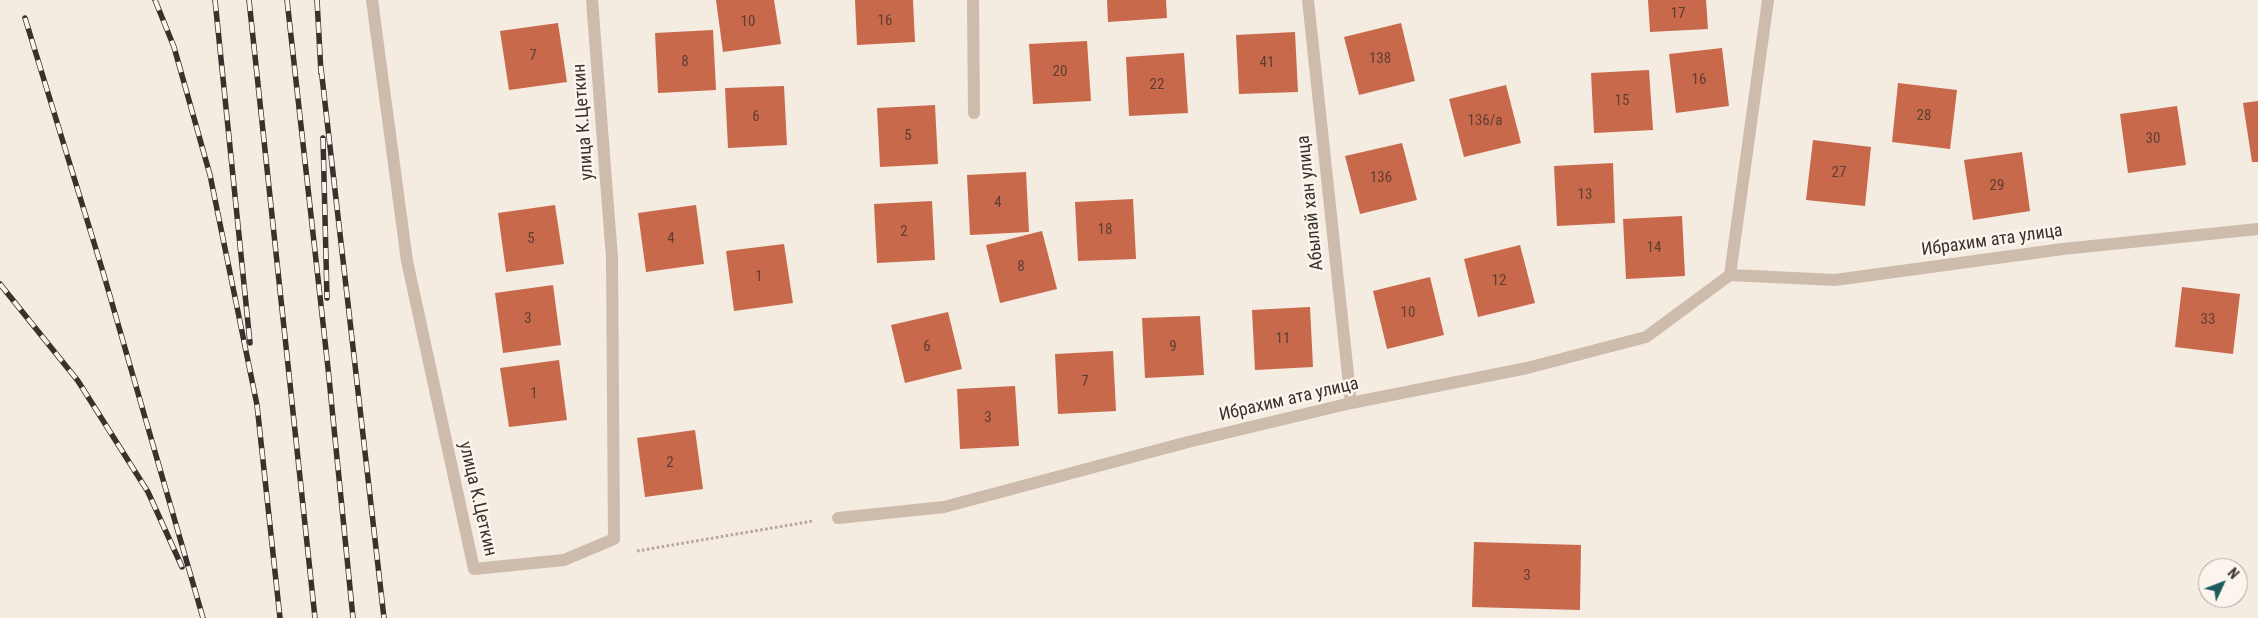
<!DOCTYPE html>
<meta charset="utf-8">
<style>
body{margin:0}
#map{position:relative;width:2258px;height:618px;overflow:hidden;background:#f4ebe1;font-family:"Roboto Condensed",sans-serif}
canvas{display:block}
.north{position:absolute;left:2198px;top:558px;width:50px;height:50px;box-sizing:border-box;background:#fbf5ee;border:1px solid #aea6a0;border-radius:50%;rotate:47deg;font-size:14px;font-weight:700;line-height:20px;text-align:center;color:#3b302b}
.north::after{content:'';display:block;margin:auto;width:18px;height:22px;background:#1f5a5e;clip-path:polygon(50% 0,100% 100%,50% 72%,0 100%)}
</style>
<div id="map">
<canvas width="2258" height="618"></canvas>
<div class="north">N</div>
</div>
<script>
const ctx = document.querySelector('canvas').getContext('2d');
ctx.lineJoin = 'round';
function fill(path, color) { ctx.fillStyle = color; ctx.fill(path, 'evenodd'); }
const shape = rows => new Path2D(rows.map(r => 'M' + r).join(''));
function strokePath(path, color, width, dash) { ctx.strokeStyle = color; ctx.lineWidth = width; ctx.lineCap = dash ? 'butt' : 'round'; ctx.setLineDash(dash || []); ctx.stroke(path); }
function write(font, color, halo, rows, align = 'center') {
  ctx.font = font + ' "Roboto Condensed",sans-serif'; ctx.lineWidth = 5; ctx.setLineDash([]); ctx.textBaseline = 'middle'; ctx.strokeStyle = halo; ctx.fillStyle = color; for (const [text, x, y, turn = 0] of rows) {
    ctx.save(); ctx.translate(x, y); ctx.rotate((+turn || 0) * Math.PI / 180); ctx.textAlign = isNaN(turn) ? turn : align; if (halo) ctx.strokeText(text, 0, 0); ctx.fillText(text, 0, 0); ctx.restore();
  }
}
fill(shape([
 [716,0,774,0,781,44,723,52],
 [855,0,913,0,915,42,857,45],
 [1107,0,1166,0,1167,18,1108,22],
 [1648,0,1706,0,1708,29,1650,32],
 [558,23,567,82,509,90,500,31],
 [1401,23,1415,81,1359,95,1344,37],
 [713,30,716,90,658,93,655,33],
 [1295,32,1298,92,1239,94,1236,35],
 [1087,41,1091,101,1033,104,1029,44],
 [1722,48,1729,106,1676,113,1669,54],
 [1184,53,1188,113,1129,116,1126,57],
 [1649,70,1653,130,1594,133,1591,73],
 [1898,83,1957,90,1950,149,1892,142],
 [1506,85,1521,143,1464,157,1449,99],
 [784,86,787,145,728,148,725,88],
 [2258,101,2258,162,2252,162,2243,103],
 [935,105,938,164,880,167,877,108],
 [2177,106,2186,165,2128,173,2120,114],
 [1813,140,1871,147,1865,206,1806,200],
 [1402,143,1417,200,1360,214,1345,156],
 [2022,152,2030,211,1973,220,1964,160],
 [1613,163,1615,223,1557,226,1554,166],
 [1026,172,1029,232,970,235,967,175],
 [1133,199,1136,259,1078,261,1075,202],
 [932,201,935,260,877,263,874,204],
 [555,205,564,264,506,272,498,213],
 [696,205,704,264,646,272,638,213],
 [1682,216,1685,276,1626,279,1623,219],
 [1042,231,1057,289,1000,303,986,245],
 [784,244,793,303,734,311,726,251],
 [1520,245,1535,303,1478,317,1464,259],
 [1430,277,1444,335,1387,349,1373,291],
 [553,285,561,345,503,353,495,293],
 [2182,287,2240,294,2233,354,2175,347],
 [1310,307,1313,367,1255,370,1252,310],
 [948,312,962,369,905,383,891,325],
 [1200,316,1204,375,1145,378,1142,318],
 [1113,351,1116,411,1058,414,1055,354],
 [559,360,567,420,509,427,500,368],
 [1015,386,1019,446,960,449,957,389],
 [695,430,703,489,645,497,637,438],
 [1474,542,1581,545,1580,610,1472,607]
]), '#c8694b');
strokePath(shape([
 [637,551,813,521]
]), '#b9a596', 3, [2.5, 2.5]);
strokePath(shape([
 [973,0,974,113]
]), '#cdbbac', 12);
strokePath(shape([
 [372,0,407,261,474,569,564,560,614,539,612,258,592,0],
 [1308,0,1351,403],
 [1730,275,1768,0],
 [838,518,944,507,1188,442,1351,403,1527,368,1646,337,1730,275,1835,280,2063,249,2258,229]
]), '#cdbbac', 12);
const rail = shape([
 [155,0,174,47,210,175,257,405,280,618],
 [215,0,250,343],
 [249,0,315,618],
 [287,0,328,368,353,618],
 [317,0,321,73],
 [25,18,103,272,203,618],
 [321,68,384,618],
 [323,138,327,298],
 [0,284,78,381,148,492,182,567]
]);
strokePath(rail, '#3b302b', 5.5);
strokePath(rail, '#fbf5ee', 4, [11]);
write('15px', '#5e3e33', null, [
 ["17",1678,14],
 ["16",885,21],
 ["10",748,22],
 ["7",533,56],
 ["138",1380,59],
 ["8",685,62],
 ["41",1267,63],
 ["20",1060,72],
 ["16",1699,80],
 ["22",1157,85],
 ["15",1622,101],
 ["28",1924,116],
 ["6",756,117],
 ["136/а",1485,121],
 ["5",908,136],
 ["30",2153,139],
 ["27",1839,173],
 ["136",1381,178],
 ["29",1997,186],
 ["13",1585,195],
 ["4",998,203],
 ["18",1105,230],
 ["2",904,232],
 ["5",531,239],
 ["4",671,239],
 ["14",1654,248],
 ["8",1021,267],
 ["1",759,277],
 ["12",1499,281],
 ["10",1408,313],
 ["3",528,319],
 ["33",2208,320],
 ["11",1283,339],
 ["6",927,347],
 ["9",1173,347],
 ["7",1085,382],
 ["1",534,394],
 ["3",988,418],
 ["2",670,463],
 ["3",1527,576]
]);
write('18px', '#3b302b', '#fbf5ee', [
 ["улица К.Цеткин",584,122,-94],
 ["Абылай хан улица",1311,203,-96],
 ["Ибрахим ата улица",1992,241,-8],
 ["Ибрахим ата улица",1289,400,-13],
 ["улица К.Цеткин",477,499,77]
]);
</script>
